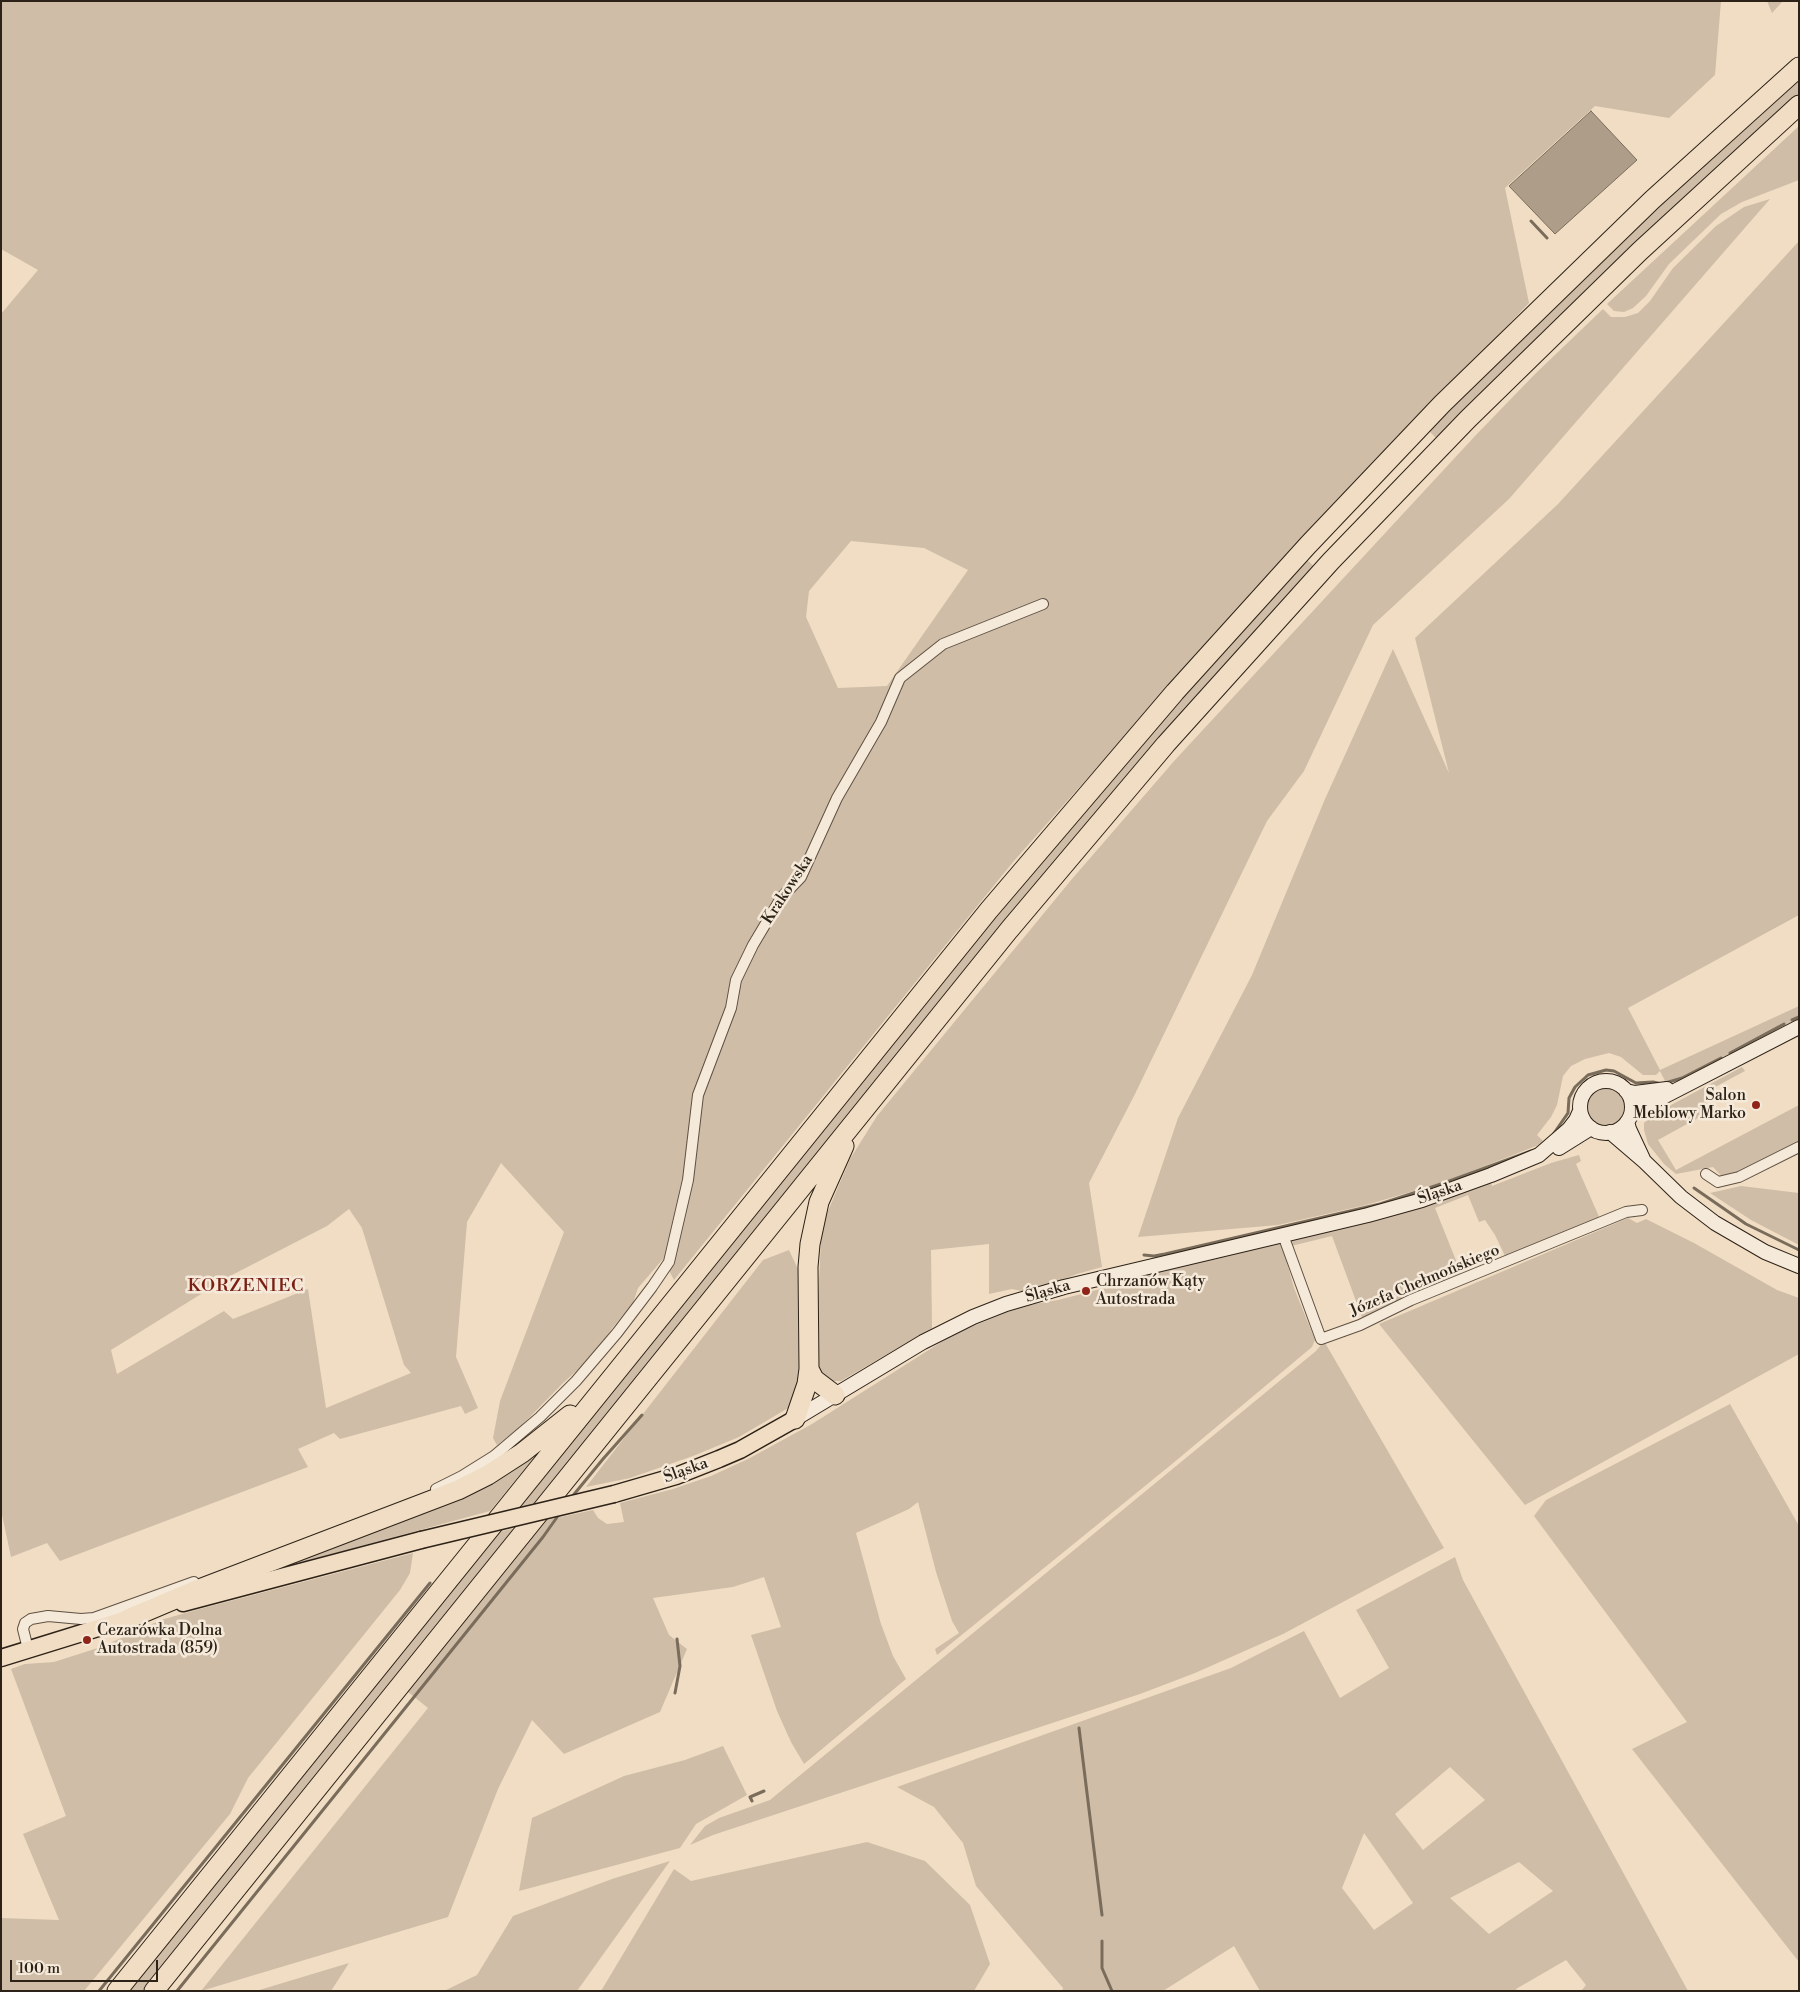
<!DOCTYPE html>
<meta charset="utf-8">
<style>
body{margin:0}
#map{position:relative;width:1800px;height:1992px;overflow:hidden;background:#f0ddc4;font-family:"Libre Bodoni",serif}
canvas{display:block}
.frame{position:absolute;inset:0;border:2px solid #2d2217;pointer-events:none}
.scale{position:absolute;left:10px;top:1960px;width:148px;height:22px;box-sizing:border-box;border:2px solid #2d2217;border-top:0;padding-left:6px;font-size:15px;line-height:18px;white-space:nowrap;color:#2d2217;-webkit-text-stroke:4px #f5e9d9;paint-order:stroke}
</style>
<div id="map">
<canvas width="1800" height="1992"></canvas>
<div class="frame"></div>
<div class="scale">100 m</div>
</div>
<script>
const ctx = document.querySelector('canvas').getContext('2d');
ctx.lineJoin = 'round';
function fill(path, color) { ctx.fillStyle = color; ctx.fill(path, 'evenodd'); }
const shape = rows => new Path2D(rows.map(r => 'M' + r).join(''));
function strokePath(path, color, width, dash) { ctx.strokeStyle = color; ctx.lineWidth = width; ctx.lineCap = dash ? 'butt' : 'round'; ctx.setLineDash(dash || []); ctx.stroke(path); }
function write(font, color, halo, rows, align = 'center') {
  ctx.font = font + ' "Libre Bodoni",serif'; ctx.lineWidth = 5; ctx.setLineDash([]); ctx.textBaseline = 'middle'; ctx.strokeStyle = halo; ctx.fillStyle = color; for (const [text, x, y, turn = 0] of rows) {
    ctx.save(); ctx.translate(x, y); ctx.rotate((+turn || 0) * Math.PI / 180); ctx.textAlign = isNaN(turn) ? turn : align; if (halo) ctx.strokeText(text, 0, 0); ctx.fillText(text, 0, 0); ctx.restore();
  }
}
fill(shape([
 [1,1,1721,1,1715,75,1669,118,1595,106,1505,188,1529,303,1215,634,1013,862,674,1280,663,1259,638,1288,633,1303,613,1327,595,1354,563,1383,520,1427,497,1445,493,1438,500,1401,564,1232,501,1163,467,1222,456,1357,478,1408,465,1414,461,1406,340,1439,334,1433,298,1449,308,1467,60,1561,47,1543,11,1557,1,1510,1,314,38,270,1,249],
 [851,541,924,548,968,570,887,686,838,688,806,617,809,591],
 [349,1209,362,1228,404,1365,411,1373,326,1408,308,1289,233,1319,224,1311,117,1374,111,1350,230,1276,327,1226],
 [1767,1,1783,1,1772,13],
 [1799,77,1799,98,1439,441,1427,429,1559,298],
 [1799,126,1799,180,1742,202,1721,214,1669,264,1646,296,1633,308,1624,312,1614,311,1607,304],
 [1770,199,1509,499,1373,625,1304,771,1267,821,1134,1096,1089,1183,1102,1267,1077,1274,1042,1288,1026,1292,1012,1289,989,1294,989,1244,931,1250,932,1328,841,1381,828,1381,818,1370,817,1314,822,1225,850,1159,877,1116,1072,879,1175,760,1475,436,1535,374,1603,309,1611,317,1625,317,1638,313,1650,301,1673,268,1716,226,1744,207],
 [1799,241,1799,915,1628,1008,1660,1070,1799,1006,1799,1020,1733,1056,1667,1085,1660,1071,1656,1075,1643,1075,1621,1057,1609,1053,1585,1059,1571,1066,1563,1076,1557,1105,1551,1117,1537,1135,1543,1141,1536,1146,1441,1183,1366,1205,1278,1225,1138,1237,1178,1118,1252,975,1325,799,1393,649,1449,773,1415,638,1558,504],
 [1305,558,1317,569,541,1501,515,1508,1017,886],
 [1742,1067,1745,1071,1704,1093,1709,1112,1658,1140,1676,1170,1799,1105,1799,1144,1724,1179,1713,1167,1676,1174,1664,1164,1648,1144,1644,1130,1644,1123,1647,1120,1663,1113,1671,1105],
 [1603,1075,1615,1077,1630,1086,1610,1078,1593,1080,1586,1084,1579,1094,1576,1108,1572,1114,1575,1098,1582,1085,1588,1080],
 '1586 1107a19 19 0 1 1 38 0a19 19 0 1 1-38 0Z',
 [1579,1155,1581,1161,1576,1164,1600,1219,1507,1260,1495,1235,1485,1220,1479,1222,1468,1195,1435,1208,1463,1278,1363,1320,1332,1236,1291,1246,1290,1239,1490,1181,1492,1186,1551,1163],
 [1741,1186,1799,1193,1799,1245,1751,1220,1710,1193],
 [1628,1218,1637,1223,1646,1219,1694,1243,1777,1290,1799,1298,1799,1354,1525,1505,1379,1324],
 [1281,1241,1294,1288,1315,1340,1312,1347,1172,1464,937,1655,935,1649,959,1633,952,1621,936,1572,918,1502,909,1509,856,1533,881,1624,893,1656,906,1679,804,1764,791,1742,777,1711,751,1635,781,1627,764,1577,733,1587,653,1598,669,1635,687,1649,660,1712,564,1754,532,1720,498,1789,448,1917,201,1991,428,1708,408,1692,547,1520,593,1510,598,1518,607,1524,624,1522,620,1503,673,1489,711,1476,748,1459,812,1424,954,1334,1022,1306,1058,1300,1116,1285,1136,1275],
 [789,1250,803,1280,803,1375,790,1407,739,1437,693,1456,630,1478,586,1487,763,1260],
 [1324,1341,1444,1548,1283,1634,1195,1673,1140,1694,713,1835,690,1845,705,1826,719,1818,770,1800,1316,1351],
 [1730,1404,1799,1526,1799,1962,1632,1749,1687,1722,1534,1516,1546,1500],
 [545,1444,490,1511,269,1571],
 [520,1527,146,1991,127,1991,494,1533],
 [413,1553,410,1573,400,1590,248,1778,230,1814,84,1991,1,1991,1,1918,59,1920,23,1834,66,1816,11,1669,25,1664,54,1662,101,1647,161,1620,196,1610],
 [1455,1557,1463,1580,1688,1991,1581,1991,1586,1985,1566,1960,1516,1989,1517,1991,1260,1991,1234,1946,1163,1991,1062,1991,1063,1988,976,1886,963,1843,934,1807,897,1787,1231,1668,1304,1631,1340,1698,1389,1668,1356,1610],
 [1450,1767,1485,1800,1423,1850,1395,1814],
 [1364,1833,1413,1903,1374,1930,1342,1888],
 [1519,1862,1553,1891,1489,1934,1450,1898],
 [723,1746,747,1795,696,1824,680,1848,519,1891,532,1818,624,1776,685,1760],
 [867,1842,925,1861,970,1905,990,1964,974,1991,601,1991,674,1869,691,1881],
 [670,1861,577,1991,444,1991,477,1975,513,1916,612,1879],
 [349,1963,331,1991,256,1991]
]), '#cfbda7');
const water = shape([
 [1591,111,1637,160,1555,234,1509,186,1591,111]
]);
fill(water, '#ae9d89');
strokePath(water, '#7a6c5b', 1);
strokePath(shape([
 [1531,221,1547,238],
 [1792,1020,1799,1017],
 [1730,1053,1784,1024],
 [1552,1136,1568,1113,1569,1098,1575,1087,1588,1075,1606,1070,1614,1071,1636,1083,1653,1082,1662,1084,1682,1078,1721,1058],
 [1694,1188,1746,1224,1799,1250],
 [1144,1255,1154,1256,1165,1254,1380,1204,1444,1183,1531,1151],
 [571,1498,603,1459,642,1415],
 [675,1693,680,1666,677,1639],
 [1079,1728,1102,1915],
 [752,1801,750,1797,764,1791],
 [1102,1941,1102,1968,1112,1991],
 [99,1991,430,1583],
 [177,1991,543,1537,560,1513]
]), '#7a6c5b', 3);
const minor = shape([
 [1706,1174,1718,1182,1739,1177,1799,1147],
 [1283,1235,1321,1339,1360,1325,1411,1300,1626,1212,1642,1210],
 [436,1489,462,1476,494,1456,540,1417,576,1381,617,1333,652,1287,669,1262,688,1180,698,1095,731,1008,736,980,753,945,781,898,801,877,837,798,881,722,900,678,943,644,1043,604],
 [28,1649,23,1629,25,1623,31,1619,48,1616,81,1619,94,1618,194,1582]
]);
const secondary = shape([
 '1580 1107a26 26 0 1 1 52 0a26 26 0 1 1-52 0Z',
 [1626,1091,1635,1093,1667,1089],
 [1632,1110,1665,1096,1799,1027],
 [1627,1122,1629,1129,1643,1159],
 [1610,1132,1645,1162,1681,1197,1715,1223,1765,1252,1799,1266],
 [1559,1148,1591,1128],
 [795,1419,923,1342,973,1317,1006,1304,1064,1287,1368,1215,1422,1200,1491,1175,1539,1155,1569,1129,1576,1120,1580,1111]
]);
const primary = shape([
 [614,1494,676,1476,719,1459,740,1450,795,1419],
 [183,1603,421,1540],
 [1,1658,140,1615]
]);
const motorway = shape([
 [809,1369,814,1379,835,1395],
 [795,1419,807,1384,809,1369,808,1267,810,1244,819,1202,844,1146],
 [128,1619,199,1589,458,1490,488,1475,522,1453,570,1415],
 [117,1991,989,910,1175,692,1308,545,1442,404,1652,200,1799,67],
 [154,1991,1009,930,1166,744,1331,561,1468,419,1640,251,1799,105]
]);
strokePath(minor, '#5e5142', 12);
strokePath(secondary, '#2d2217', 16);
strokePath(primary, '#2d2217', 19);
strokePath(motorway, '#2d2217', 21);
strokePath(minor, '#f5e9d9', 10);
strokePath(secondary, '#f5e9d9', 14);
strokePath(primary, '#f0ddc4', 16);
strokePath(motorway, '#f0ddc4', 19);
const primaryBridge = shape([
 [421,1540,614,1494]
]);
strokePath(primaryBridge, '#2d2217', 19, []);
strokePath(primaryBridge, '#f0ddc4', 16);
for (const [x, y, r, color] of [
 [1756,1105,5,"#8f2418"],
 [1086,1291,5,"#8f2418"],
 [87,1640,5,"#8f2418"]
]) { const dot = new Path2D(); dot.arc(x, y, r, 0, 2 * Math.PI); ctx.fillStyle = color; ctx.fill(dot); strokePath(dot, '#f5e9d9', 2); }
write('16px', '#2d2217', '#f5e9d9', [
 ["Krakowska",788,890,-57],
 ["Śląska",1440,1193,-19],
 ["Józefa Chełmońskiego",1425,1281,-23],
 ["Śląska",1048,1292,-16],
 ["Śląska",686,1471,-20]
]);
write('16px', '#2d2217', '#f5e9d9', [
 ["Salon",1746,1096,"right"],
 ["Meblowy Marko",1746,1114,"right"],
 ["Chrzanów Kąty",1096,1282],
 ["Autostrada",1096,1300],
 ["Cezarówka Dolna",97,1631],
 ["Autostrada (859)",97,1649]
], 'left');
ctx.letterSpacing = '1px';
write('18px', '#7a1f14', '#f5e9d9', [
 ["KORZENIEC",246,1287]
]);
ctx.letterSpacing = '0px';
</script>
